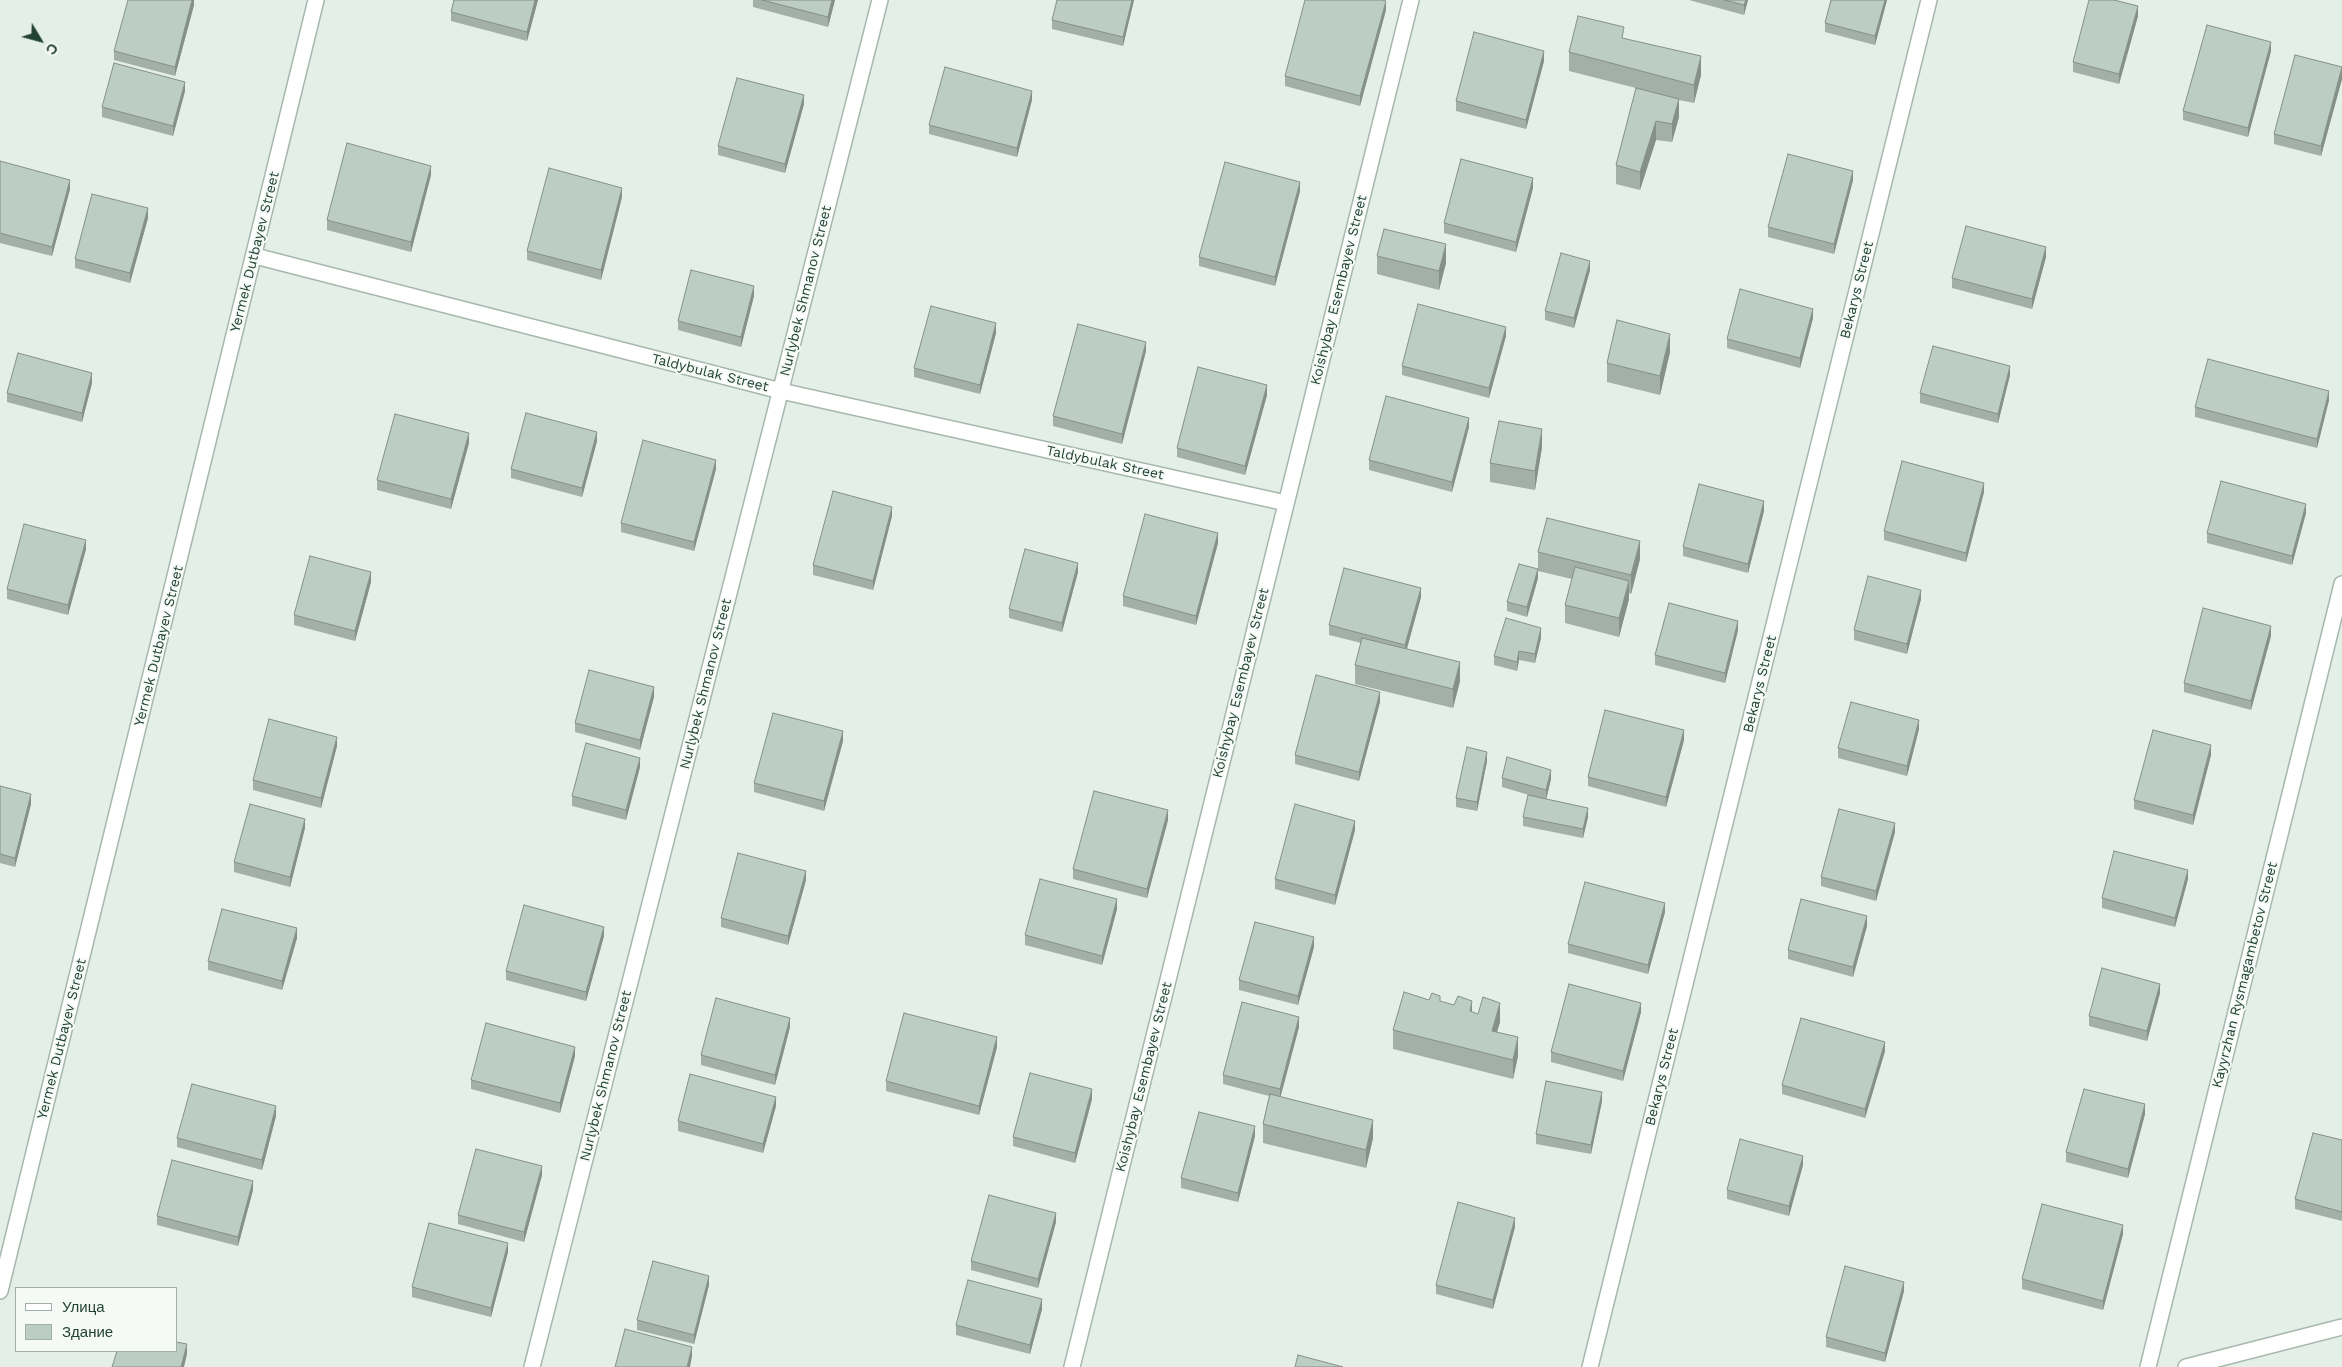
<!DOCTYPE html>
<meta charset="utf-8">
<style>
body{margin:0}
#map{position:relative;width:2342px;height:1367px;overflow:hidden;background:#e4efe8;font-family:"Work Sans",sans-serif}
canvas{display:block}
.legend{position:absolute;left:15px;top:1287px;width:162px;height:65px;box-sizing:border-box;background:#f5faf7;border:1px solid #a0b0a9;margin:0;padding:6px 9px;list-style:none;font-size:15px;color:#214234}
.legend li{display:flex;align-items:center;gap:10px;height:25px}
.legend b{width:25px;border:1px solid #a0b0a9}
.north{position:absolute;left:15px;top:15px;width:50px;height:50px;-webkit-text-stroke:4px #f5faf7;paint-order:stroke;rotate:127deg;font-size:14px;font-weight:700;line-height:20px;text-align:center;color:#214234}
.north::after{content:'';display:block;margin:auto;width:18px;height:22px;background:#214234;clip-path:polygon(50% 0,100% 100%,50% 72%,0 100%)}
</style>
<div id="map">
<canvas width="2342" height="1367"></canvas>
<ul class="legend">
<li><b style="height:6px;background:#fff"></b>Улица</li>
<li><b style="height:14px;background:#bccdc3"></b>Здание</li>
</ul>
<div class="north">С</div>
</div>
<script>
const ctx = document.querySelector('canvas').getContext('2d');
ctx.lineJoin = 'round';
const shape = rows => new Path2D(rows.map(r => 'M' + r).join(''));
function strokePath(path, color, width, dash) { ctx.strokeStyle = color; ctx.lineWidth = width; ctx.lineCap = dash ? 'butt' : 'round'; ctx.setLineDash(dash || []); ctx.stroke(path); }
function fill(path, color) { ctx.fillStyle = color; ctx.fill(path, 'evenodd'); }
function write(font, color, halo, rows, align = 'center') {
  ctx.font = font + ' "Work Sans",sans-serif'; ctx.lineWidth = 4; ctx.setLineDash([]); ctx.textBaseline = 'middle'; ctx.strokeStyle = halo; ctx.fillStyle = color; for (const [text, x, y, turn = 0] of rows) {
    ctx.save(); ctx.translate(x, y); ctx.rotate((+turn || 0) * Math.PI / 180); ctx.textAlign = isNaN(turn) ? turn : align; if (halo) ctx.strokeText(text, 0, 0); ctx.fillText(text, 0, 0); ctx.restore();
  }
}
const minor = shape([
 [255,256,781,391,1286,503],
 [0,1291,316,0],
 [532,1367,880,0],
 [1072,1367,1411,0],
 [1590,1367,1929,0],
 [2148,1367,2342,584],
 [2186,1367,2342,1327]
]);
strokePath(minor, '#a6b8ae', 18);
strokePath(minor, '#fff', 15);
fill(shape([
 [194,0,194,5,175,76,114,60,114,51],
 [454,0,538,0,527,41,451,21,451,12],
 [753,0,835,0,828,27,753,7],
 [1134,0,1123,46,1052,29,1052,20],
 [1689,0,1748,0,1744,15],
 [1831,0,1887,0,1875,45,1825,32,1825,23],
 [1386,10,1360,106,1285,86,1285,76],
 [2138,16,2119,84,2073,72,2073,62],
 [1624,38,1701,75,1694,103,1679,100,1679,117,1672,142,1656,140,1640,190,1616,184,1616,165,1636,88,1569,71,1569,52],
 [2271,51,2248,137,2183,120,2183,111],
 [1544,61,1526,129,1456,111,1456,101],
 [2342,67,2342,79,2321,156,2274,144,2274,134],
 [185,91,173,136,102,117,102,107],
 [1032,100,1017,157,929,134,929,125],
 [804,104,785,173,718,155,718,146],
 [0,161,70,189,52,256,0,243],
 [431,175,411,252,327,230,327,220],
 [1853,180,1834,254,1768,237,1768,227],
 [1533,188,1516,252,1444,233,1444,223],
 [1300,191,1275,286,1199,266,1199,257],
 [622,197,601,280,527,260,527,251],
 [148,218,130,283,75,268,75,259],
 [1377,256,1446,263,1439,290,1377,274],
 [2046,257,2032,309,1952,288,1952,278],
 [1590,270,1574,328,1545,320,1545,311],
 [754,296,741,347,678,330,678,321],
 [1813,318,1800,368,1727,348,1727,339],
 [996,333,980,394,914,377,914,368],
 [1506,336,1489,398,1402,375,1402,366],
 [1146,351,1122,444,1053,426,1053,416],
 [1670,352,1660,395,1607,382,1607,363],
 [2010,375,1998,423,1920,403,1920,393],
 [92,383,82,422,7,402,7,393],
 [1267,395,1245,475,1177,457,1177,448],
 [2329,400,2317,448,2195,417,2195,407],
 [1469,427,1452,492,1369,470,1369,460],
 [597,441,582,497,511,478,511,469],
 [469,443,451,509,377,490,377,480],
 [1542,447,1535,490,1490,482,1490,463],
 [716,469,694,551,621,532,621,523],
 [1984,492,1966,562,1884,540,1884,531],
 [1764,511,1748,573,1683,556,1683,547],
 [2306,513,2292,565,2207,543,2207,533],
 [892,516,873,590,813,575,813,565],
 [1218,543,1196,625,1123,606,1123,596],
 [86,549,68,615,7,599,7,589],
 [1538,552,1640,559,1631,594,1629,593,1629,599,1619,637,1565,623,1565,605,1572,579,1538,571],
 [1078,572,1062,632,1009,618,1009,609],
 [1538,578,1527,617,1507,611,1507,602],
 [371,582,355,641,294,625,294,615],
 [1421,597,1407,649,1460,681,1453,708,1355,684,1355,665,1361,643,1329,635,1329,625],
 [1921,599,1907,654,1854,640,1854,630],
 [1738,630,1725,683,1655,665,1655,655],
 [2271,636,2251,710,2184,692,2184,683],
 [1541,638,1535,663,1519,660,1517,671,1494,665,1494,656],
 [654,697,640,750,575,732,575,723],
 [1380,702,1359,781,1295,764,1295,755],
 [1919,729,1907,776,1838,758,1838,748],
 [1684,740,1666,807,1588,786,1588,777],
 [843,741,824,811,754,792,754,783],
 [337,746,321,808,253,790,253,780],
 [2211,755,2193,825,2134,809,2134,800],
 [1487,761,1477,811,1456,807,1456,798],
 [640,767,626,820,572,806,572,796],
 [1502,778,1551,779,1546,799,1588,817,1583,838,1523,826,1523,817,1539,798,1502,787],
 [0,786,31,804,15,867,0,863],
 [1168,820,1147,898,1073,879,1073,869],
 [305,828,290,887,234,872,234,862],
 [1355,830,1335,905,1275,889,1275,879],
 [1895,832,1876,901,1821,886,1821,877],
 [2188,879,2175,927,2102,908,2102,898],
 [806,880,788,945,721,927,721,918],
 [1117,909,1102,965,1025,945,1025,935],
 [1665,912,1648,974,1568,953,1568,944],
 [1867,926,1853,977,1788,959,1788,950],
 [604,936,586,1001,506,980,506,971],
 [297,938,282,990,208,970,208,961],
 [1314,947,1298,1005,1239,990,1239,980],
 [2160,993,2147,1041,2089,1026,2089,1016],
 [1429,1000,1440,1001,1500,1022,1497,1032,1518,1056,1513,1079,1393,1049,1393,1030],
 [1641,1012,1623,1081,1551,1062,1551,1052],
 [790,1027,775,1085,701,1065,701,1055],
 [1299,1027,1280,1097,1373,1138,1366,1168,1263,1143,1263,1124,1269,1096,1223,1084,1223,1075],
 [997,1047,979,1115,886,1091,886,1081],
 [1885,1051,1865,1118,1782,1094,1782,1085],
 [575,1056,560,1113,471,1089,471,1080],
 [1092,1099,1075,1163,1013,1146,1013,1137],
 [1602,1101,1591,1154,1536,1144,1536,1134],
 [776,1106,763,1153,678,1131,678,1121],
 [2145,1114,2128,1178,2066,1162,2066,1152],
 [276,1116,262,1170,177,1147,177,1138],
 [1255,1136,1238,1202,1181,1188,1181,1178],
 [2342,1140,2342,1221,2295,1209,2295,1199],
 [1803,1165,1789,1216,1727,1199,1727,1190],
 [542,1175,524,1242,458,1224,458,1215],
 [253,1190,238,1246,157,1225,157,1216],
 [1056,1222,1038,1288,971,1270,971,1261],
 [1515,1227,1493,1309,1436,1294,1436,1285],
 [2123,1234,2103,1310,2022,1289,2022,1279],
 [508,1252,491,1317,412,1297,412,1287],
 [709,1285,694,1344,637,1330,637,1320],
 [1904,1291,1885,1362,1826,1347,1826,1337],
 [1042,1309,1030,1354,956,1335,956,1325]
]), '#a2b0a8');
fill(shape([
 [192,0,194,0,194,5,175,76,175,67],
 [535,0,538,0,527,41,527,32],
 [832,0,835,0,828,27,828,17],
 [1132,0,1134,0,1123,46,1123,37],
 [1746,0,1748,0,1744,15,1744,5],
 [1885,0,1887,0,1875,45,1875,36],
 [1386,1,1386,10,1360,106,1360,96],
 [2138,6,2138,16,2119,84,2119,74],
 [2271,42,2271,51,2248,137,2248,128],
 [1544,51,1544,61,1526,129,1526,120],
 [1701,56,1701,75,1694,103,1694,85],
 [2342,69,2342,79,2321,156,2321,146],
 [185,82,185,91,173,136,173,126],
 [1032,91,1032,100,1017,157,1017,148],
 [804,95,804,104,785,173,785,164],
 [1679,99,1679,117,1672,142,1672,124],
 [1656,121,1656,140,1640,190,1640,172],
 [431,166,431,175,411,252,411,242],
 [1853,171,1853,180,1834,254,1834,244],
 [1533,178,1533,188,1516,252,1516,242],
 [70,180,70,189,52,256,52,247],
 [1300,182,1300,191,1275,286,1275,277],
 [622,188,622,197,601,280,601,270],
 [148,208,148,218,130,283,130,273],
 [1446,244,1446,263,1439,290,1439,271],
 [2046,247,2046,257,2032,309,2032,299],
 [1590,261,1590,270,1574,328,1574,318],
 [754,286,754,296,741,347,741,337],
 [1813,309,1813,318,1800,368,1800,358],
 [996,323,996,333,980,394,980,385],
 [1506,327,1506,336,1489,398,1489,388],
 [1670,334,1670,352,1660,395,1660,376],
 [1146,342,1146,351,1122,444,1122,434],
 [2010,366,2010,375,1998,423,1998,414],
 [92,373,92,383,82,422,82,413],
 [1267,385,1267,395,1245,475,1245,466],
 [2329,391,2329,400,2317,448,2317,439],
 [1469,418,1469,427,1452,492,1452,482],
 [1542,429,1542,447,1535,490,1535,471],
 [597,432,597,441,582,497,582,488],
 [469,433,469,443,451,509,451,499],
 [716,460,716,469,694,551,694,542],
 [1984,483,1984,492,1966,562,1966,553],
 [1764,501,1764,511,1748,573,1748,564],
 [2306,504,2306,513,2292,565,2292,556],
 [892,507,892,516,873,590,873,581],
 [1218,533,1218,543,1196,625,1196,616],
 [86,540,86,549,68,615,68,605],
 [1640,541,1640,559,1631,594,1631,575],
 [1078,563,1078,572,1062,632,1062,623],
 [1538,569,1538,578,1527,617,1527,607],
 [371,572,371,582,355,641,355,631],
 [1629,581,1629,599,1619,637,1619,618],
 [1421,588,1421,597,1405,655,1405,645],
 [1921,590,1921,599,1907,654,1907,644],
 [1738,621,1738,630,1725,683,1725,673],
 [2271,626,2271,636,2251,710,2251,701],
 [1541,628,1541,638,1535,663,1535,654],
 [1519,651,1519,660,1517,671,1517,662],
 [1460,662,1460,681,1453,708,1453,689],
 [654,687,654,697,640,750,640,740],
 [1380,692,1380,702,1359,781,1359,772],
 [1919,720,1919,729,1907,776,1907,766],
 [1684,730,1684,740,1666,807,1666,797],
 [843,731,843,741,824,811,824,801],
 [337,737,337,746,321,808,321,798],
 [2211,745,2211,755,2193,825,2193,815],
 [1487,752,1487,761,1477,811,1477,802],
 [640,758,640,767,626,820,626,810],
 [1551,770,1551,779,1546,800,1546,790],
 [31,794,31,804,15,867,15,858],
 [1588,808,1588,817,1583,838,1583,829],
 [1168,810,1168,820,1147,898,1147,889],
 [305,819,305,828,290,887,290,877],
 [1355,821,1355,830,1335,905,1335,895],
 [1895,823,1895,832,1876,901,1876,891],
 [2188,870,2188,879,2175,927,2175,918],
 [806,871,806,880,788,945,788,936],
 [1117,899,1117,909,1102,965,1102,956],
 [1665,903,1665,912,1648,974,1648,965],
 [1867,916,1867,926,1853,977,1853,967],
 [604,927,604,936,586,1001,586,992],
 [297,928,297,938,282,990,282,981],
 [1314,937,1314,947,1298,1005,1298,996],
 [2160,984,2160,993,2147,1041,2147,1031],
 [1472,1001,1472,1019,1470,1011],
 [1500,1003,1500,1022,1492,1049,1492,1031],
 [1641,1003,1641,1012,1623,1081,1623,1071],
 [1299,1017,1299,1027,1280,1099,1280,1089],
 [790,1018,790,1027,775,1085,775,1075],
 [997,1037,997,1047,979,1115,979,1106],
 [1518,1037,1518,1056,1513,1079,1513,1060],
 [1885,1042,1885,1051,1865,1118,1865,1109],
 [575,1047,575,1056,560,1113,560,1103],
 [1092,1089,1092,1099,1075,1163,1075,1153],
 [1602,1092,1602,1101,1591,1154,1591,1145],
 [776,1097,776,1106,763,1153,763,1144],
 [2145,1104,2145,1114,2128,1178,2128,1169],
 [276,1106,276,1116,262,1170,262,1160],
 [1373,1120,1373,1138,1366,1168,1366,1150],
 [1255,1126,1255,1136,1238,1202,1238,1193],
 [1803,1156,1803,1165,1789,1216,1789,1206],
 [542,1166,542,1175,524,1242,524,1232],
 [253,1181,253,1190,238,1246,238,1237],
 [1056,1213,1056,1222,1038,1288,1038,1279],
 [1515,1218,1515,1227,1493,1309,1493,1300],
 [2123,1225,2123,1234,2103,1310,2103,1301],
 [508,1243,508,1252,491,1317,491,1308],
 [709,1276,709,1285,694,1344,694,1335],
 [1904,1282,1904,1291,1885,1362,1885,1353],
 [1042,1299,1042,1309,1030,1354,1030,1345],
 [187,1344,187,1354,184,1367,181,1367],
 [692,1347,692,1356,690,1367,687,1367]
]), '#849088');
const building = shape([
 [128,0,192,0,175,67,114,51,128,0],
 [454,0,535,0,527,32,451,12,454,0],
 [762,0,832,0,828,17,762,0],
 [1057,0,1132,0,1123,37,1052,20,1057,0],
 [1305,0,1382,0,1386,1,1360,96,1285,76,1305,0],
 [1724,0,1746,0,1744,5,1724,0],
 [1831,0,1885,0,1875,36,1825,23,1831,0],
 [2089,0,2114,0,2138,6,2119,74,2073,62,2089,0],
 [1578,16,1624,27,1622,38,1701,56,1694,85,1569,52,1578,16],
 [2207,25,2271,42,2248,128,2183,111,2207,25],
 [1474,32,1544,51,1526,120,1456,101,1474,32],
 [2295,55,2342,67,2321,146,2274,134,2295,55],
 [114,63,185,82,173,126,102,107,114,63],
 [945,67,1032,91,1017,148,929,125,945,67],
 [737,78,804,95,785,164,718,146,737,78],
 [1636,88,1679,99,1672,124,1656,121,1640,172,1616,165,1636,88],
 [347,143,431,166,411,242,327,220,347,143],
 [1788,154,1853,171,1834,244,1768,227,1788,154],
 [1461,159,1533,178,1516,242,1444,223,1461,159],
 [0,161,70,180,52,247,0,233,0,161],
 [1225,162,1300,182,1275,277,1199,257,1225,162],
 [549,168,622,188,601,270,527,251,549,168],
 [92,194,148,208,130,273,75,259,92,194],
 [1966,226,2046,247,2032,299,1952,278,1966,226],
 [1384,229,1446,244,1439,271,1377,256,1384,229],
 [1561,253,1590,261,1574,318,1545,311,1561,253],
 [691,270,754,286,741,337,678,321,691,270],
 [1740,289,1813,309,1800,358,1727,339,1740,289],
 [1418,304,1506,327,1489,388,1402,366,1418,304],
 [931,306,996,323,980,385,914,368,931,306],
 [1617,320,1670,334,1660,376,1607,363,1617,320],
 [1078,324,1146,342,1122,434,1053,416,1078,324],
 [1933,346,2010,366,1998,414,1920,393,1933,346],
 [18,353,92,373,82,413,7,393,18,353],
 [2208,359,2329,391,2317,439,2195,407,2208,359],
 [1198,367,1267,385,1245,466,1177,448,1198,367],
 [1386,396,1469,418,1452,482,1369,460,1386,396],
 [526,413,597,432,582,488,511,469,526,413],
 [395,414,469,433,451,499,377,480,395,414],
 [1499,421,1542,429,1535,471,1490,463,1499,421],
 [643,440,716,460,694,542,621,523,643,440],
 [1902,461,1984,483,1966,553,1884,531,1902,461],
 [2221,481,2306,504,2292,556,2207,533,2221,481],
 [1699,484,1764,501,1748,564,1683,547,1699,484],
 [833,491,892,507,873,581,813,565,833,491],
 [1145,514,1218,533,1196,616,1123,596,1145,514],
 [1547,518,1640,541,1631,575,1538,552,1547,518],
 [24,524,86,540,68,605,7,589,24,524],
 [1025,549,1078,563,1062,623,1009,609,1025,549],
 [310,556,371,572,355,631,294,615,310,556],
 [1519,564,1538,569,1527,607,1507,602,1519,564],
 [1575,567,1629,581,1619,618,1565,605,1575,567],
 [1344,568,1421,588,1405,645,1329,625,1344,568],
 [1868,576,1921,590,1907,644,1854,630,1868,576],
 [1669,603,1738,621,1725,673,1655,655,1669,603],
 [2203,608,2271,626,2251,701,2184,683,2203,608],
 [1506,618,1541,628,1535,654,1519,651,1517,662,1494,656,1506,618],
 [1362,638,1460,662,1453,689,1355,665,1362,638],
 [589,670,654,687,640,740,575,723,589,670],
 [1316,675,1380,692,1359,772,1295,755,1316,675],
 [1851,702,1919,720,1907,766,1838,748,1851,702],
 [1605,710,1684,730,1666,797,1588,777,1605,710],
 [773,713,843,731,824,801,754,783,773,713],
 [269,719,337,737,321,798,253,780,269,719],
 [2153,730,2211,745,2193,815,2134,800,2153,730],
 [586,743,640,758,626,810,572,796,586,743],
 [1467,747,1487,752,1477,802,1456,798,1467,747],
 [1507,757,1551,770,1546,790,1502,778,1507,757],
 [0,786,31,794,15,858,0,854,0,786],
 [1094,791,1168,810,1147,889,1073,869,1094,791],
 [1528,795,1588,808,1583,829,1523,817,1528,795],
 [250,804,305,819,290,877,234,862,250,804],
 [1295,804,1355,821,1335,895,1275,879,1295,804],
 [1839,809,1895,823,1876,891,1821,877,1839,809],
 [2114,851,2188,870,2175,918,2102,898,2114,851],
 [738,853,806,871,788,936,721,918,738,853],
 [1040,879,1117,899,1102,956,1025,935,1040,879],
 [1585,882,1665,903,1648,965,1568,944,1585,882],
 [1801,899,1867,916,1853,967,1788,950,1801,899],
 [524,905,604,927,586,992,506,971,524,905],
 [222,909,297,928,282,981,208,961,222,909],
 [1255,922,1314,937,1298,996,1239,980,1255,922],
 [2102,968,2160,984,2147,1031,2089,1016,2102,968],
 [1569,984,1641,1003,1623,1071,1551,1052,1569,984],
 [1404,992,1429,1000,1432,993,1440,996,1440,1001,1454,1005,1458,996,1472,1001,1470,1011,1478,1014,1483,997,1500,1003,1492,1031,1518,1037,1513,1060,1393,1030,1404,992],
 [716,998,790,1018,775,1075,701,1055,716,998],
 [1242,1002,1299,1017,1280,1089,1223,1075,1242,1002],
 [904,1013,997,1037,979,1106,886,1081,904,1013],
 [1801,1018,1885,1042,1865,1109,1782,1085,1801,1018],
 [486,1023,575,1047,560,1103,471,1080,486,1023],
 [1030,1073,1092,1089,1075,1153,1013,1137,1030,1073],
 [690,1074,776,1097,763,1144,678,1121,690,1074],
 [1546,1081,1602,1092,1591,1145,1536,1134,1546,1081],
 [192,1084,276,1106,262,1160,177,1138,192,1084],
 [2084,1089,2145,1104,2128,1169,2066,1152,2084,1089],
 [1270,1094,1373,1120,1366,1150,1263,1124,1270,1094],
 [1199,1112,1255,1126,1238,1193,1181,1178,1199,1112],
 [2313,1133,2342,1140,2342,1212,2295,1199,2313,1133],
 [1740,1139,1803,1156,1789,1206,1727,1190,1740,1139],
 [476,1149,542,1166,524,1232,458,1215,476,1149],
 [172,1160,253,1181,238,1237,157,1216,172,1160],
 [989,1195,1056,1213,1038,1279,971,1261,989,1195],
 [1458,1202,1515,1218,1493,1300,1436,1285,1458,1202],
 [2042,1204,2123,1225,2103,1301,2022,1279,2042,1204],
 [429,1223,508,1243,491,1308,412,1287,429,1223],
 [653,1261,709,1276,694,1335,637,1320,653,1261],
 [1845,1266,1904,1282,1885,1353,1826,1337,1845,1266],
 [968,1280,1042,1299,1030,1345,956,1325,968,1280],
 [625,1329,692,1347,687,1367,615,1367,625,1329],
 [176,1342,187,1344,181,1367,112,1367,117,1351,176,1351,176,1342],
 [1298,1355,1343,1367,1295,1367,1298,1355]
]);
fill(building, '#bccdc3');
strokePath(building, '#849088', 1);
write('14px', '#214234', '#f5faf7', [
 ["Yermek Dutbayev Street",255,252,-76],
 ["Koishybay Esembayev Street",1339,290,-76],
 ["Bekarys Street",1857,290,-76],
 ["Nurlybek Shmanov Street",806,291,-76],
 ["Taldybulak Street",710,373,14],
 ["Taldybulak Street",1105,463,12],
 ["Yermek Dutbayev Street",159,646,-76],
 ["Koishybay Esembayev Street",1241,683,-76],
 ["Nurlybek Shmanov Street",706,684,-76],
 ["Bekarys Street",1760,684,-76],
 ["Kayyrzhan Rysmagambetov Street",2245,975,-76],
 ["Yermek Dutbayev Street",62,1039,-76],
 ["Nurlybek Shmanov Street",606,1076,-76],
 ["Koishybay Esembayev Street",1144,1077,-76],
 ["Bekarys Street",1662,1077,-76]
]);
</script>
